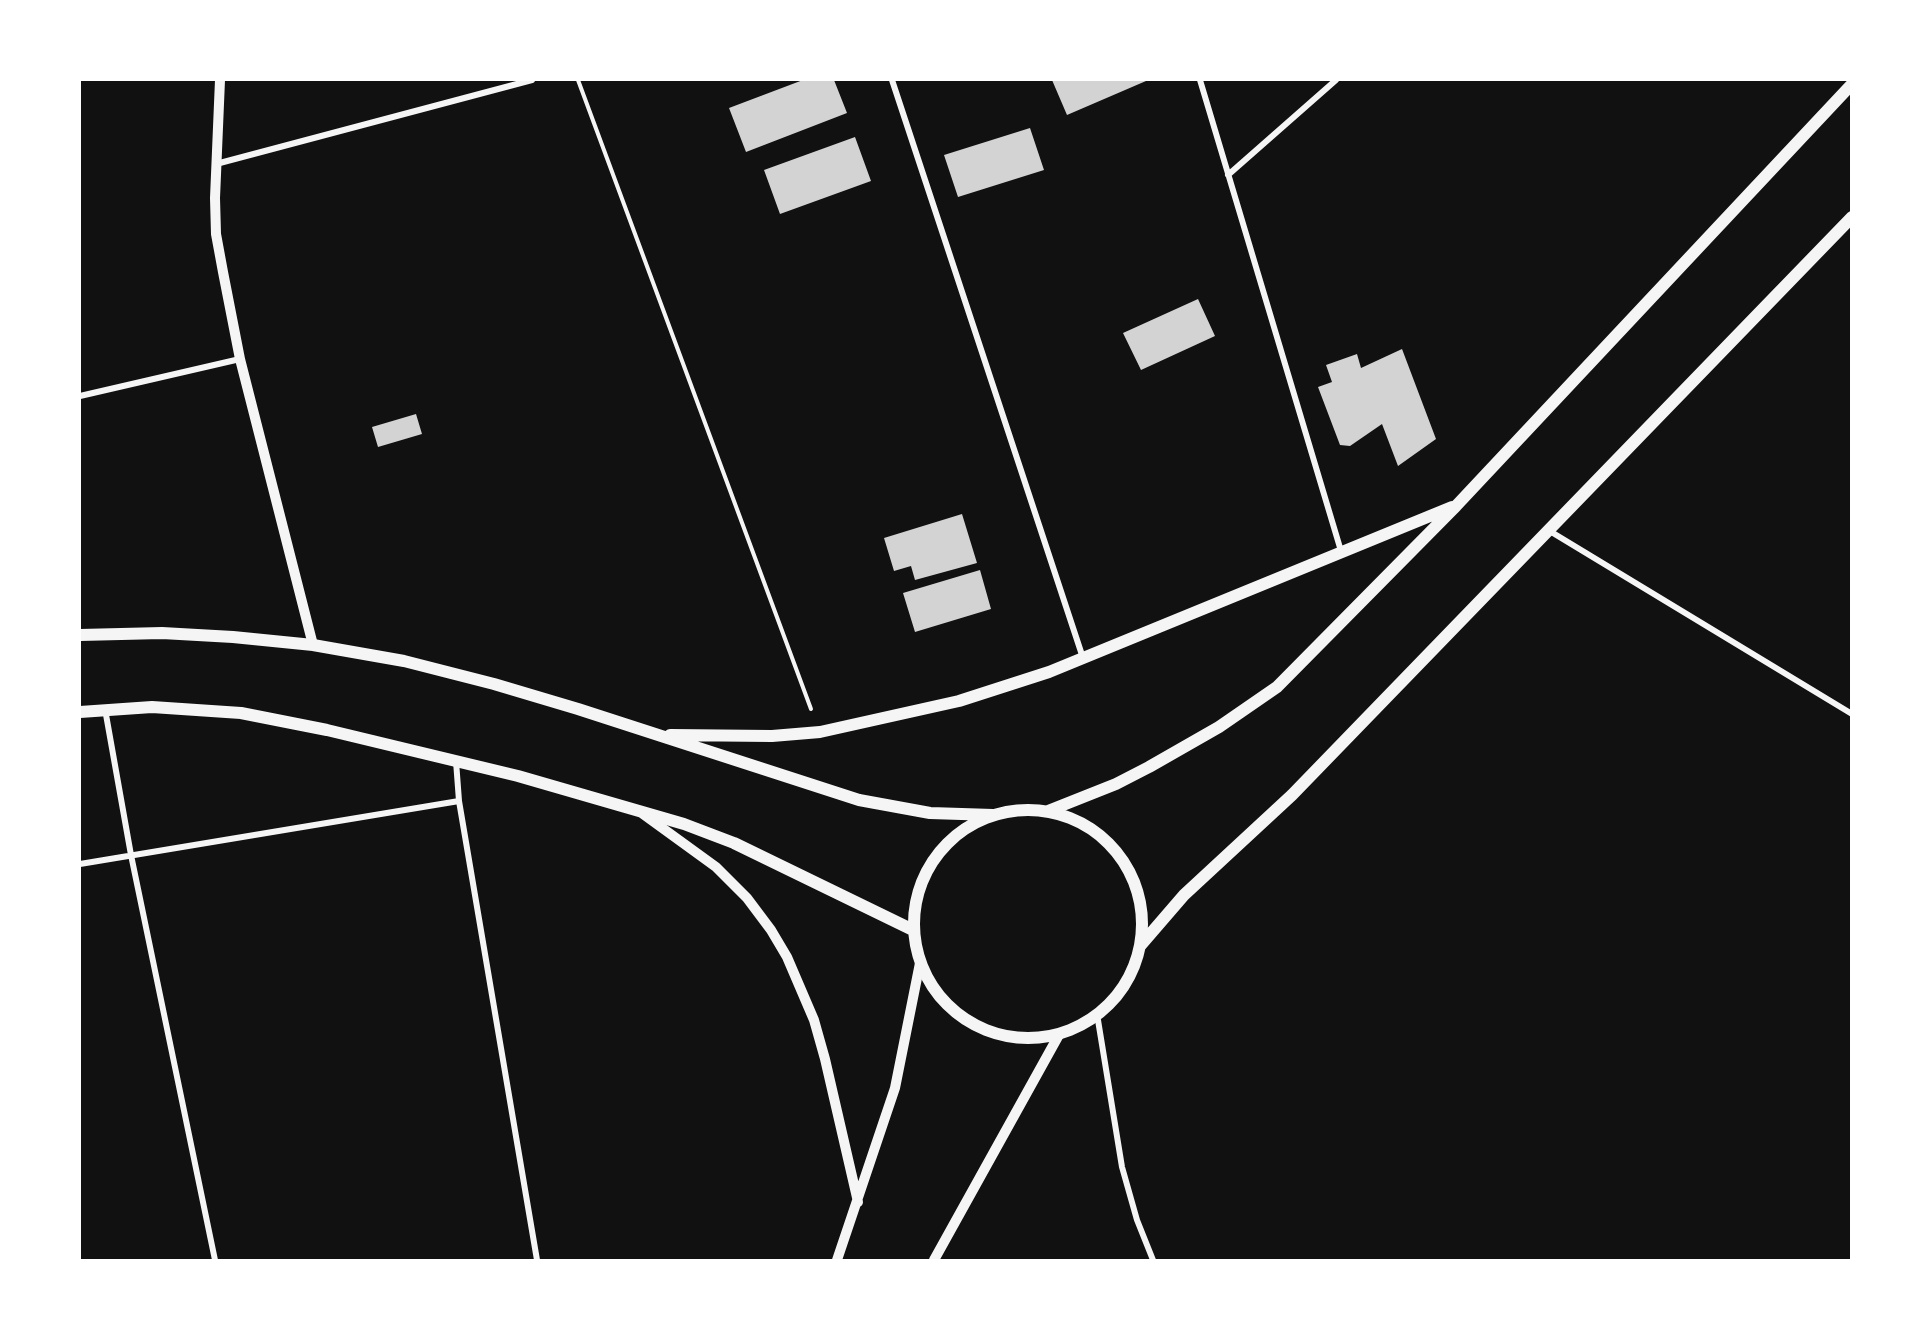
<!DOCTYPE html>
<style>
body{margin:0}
#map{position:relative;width:1931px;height:1340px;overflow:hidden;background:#111;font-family:Jost,sans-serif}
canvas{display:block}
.frame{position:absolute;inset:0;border:81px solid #fff;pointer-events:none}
</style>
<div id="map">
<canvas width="1931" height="1340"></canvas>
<div class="frame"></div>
</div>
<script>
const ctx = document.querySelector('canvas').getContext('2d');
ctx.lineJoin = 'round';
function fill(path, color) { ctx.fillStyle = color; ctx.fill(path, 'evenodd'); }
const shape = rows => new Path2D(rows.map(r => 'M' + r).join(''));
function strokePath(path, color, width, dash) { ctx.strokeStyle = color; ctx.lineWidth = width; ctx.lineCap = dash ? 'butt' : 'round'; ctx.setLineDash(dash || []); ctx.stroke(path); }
fill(shape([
 [803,80,834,80,847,113,746,152,729,108],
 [1052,80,1145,80,1146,81,1067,115],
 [1030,128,1044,170,958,197,944,155],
 [855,137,871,181,780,214,764,170],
 [1198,299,1215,336,1141,370,1123,333],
 [1402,349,1436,439,1398,466,1382,424,1350,446,1340,445,1318,387,1332,382,1326,365,1357,354,1361,368],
 [416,414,422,434,378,447,372,427],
 [962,514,977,563,915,580,911,566,894,571,884,538],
 [980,570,991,609,915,632,903,593]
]), '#d3d3d3');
strokePath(shape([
 [578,80,811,709]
]), '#f5f5f5', 4);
strokePath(shape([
 [892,80,1083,658],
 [1200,80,1341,551],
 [216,164,532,80],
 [1228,175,1336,80],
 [80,396,240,359],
 [1548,530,1852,714],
 [105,709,131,855,215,1260],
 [456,761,459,801,537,1260],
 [80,864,459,801],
 [1097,1014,1122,1167,1137,1220,1153,1260]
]), '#f5f5f5', 6);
strokePath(shape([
 [220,80,215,198,216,234,223,272,240,359,313,645],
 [643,814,716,867,747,898,771,930,787,957,814,1020,825,1059,858,1202],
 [837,1260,895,1088,920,963],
 [934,1260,1060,1033]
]), '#f5f5f5', 10);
strokePath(shape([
 [80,635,162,633,233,637,313,645,404,661,494,684,578,709,859,800,930,813,993,815],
 [80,712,152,707,241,713,327,730,518,776,684,824,734,843,913,930],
 [670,735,772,736,820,732,959,701,1049,672,1452,507],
 '914 924a114 114 0 1 1 228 0a114 114 0 1 1-228 0Z',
 [1048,811,1116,784,1149,767,1219,727,1277,687,1456,506,1852,84],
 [1140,946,1184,895,1292,795,1852,217]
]), '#f5f5f5', 12);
</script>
